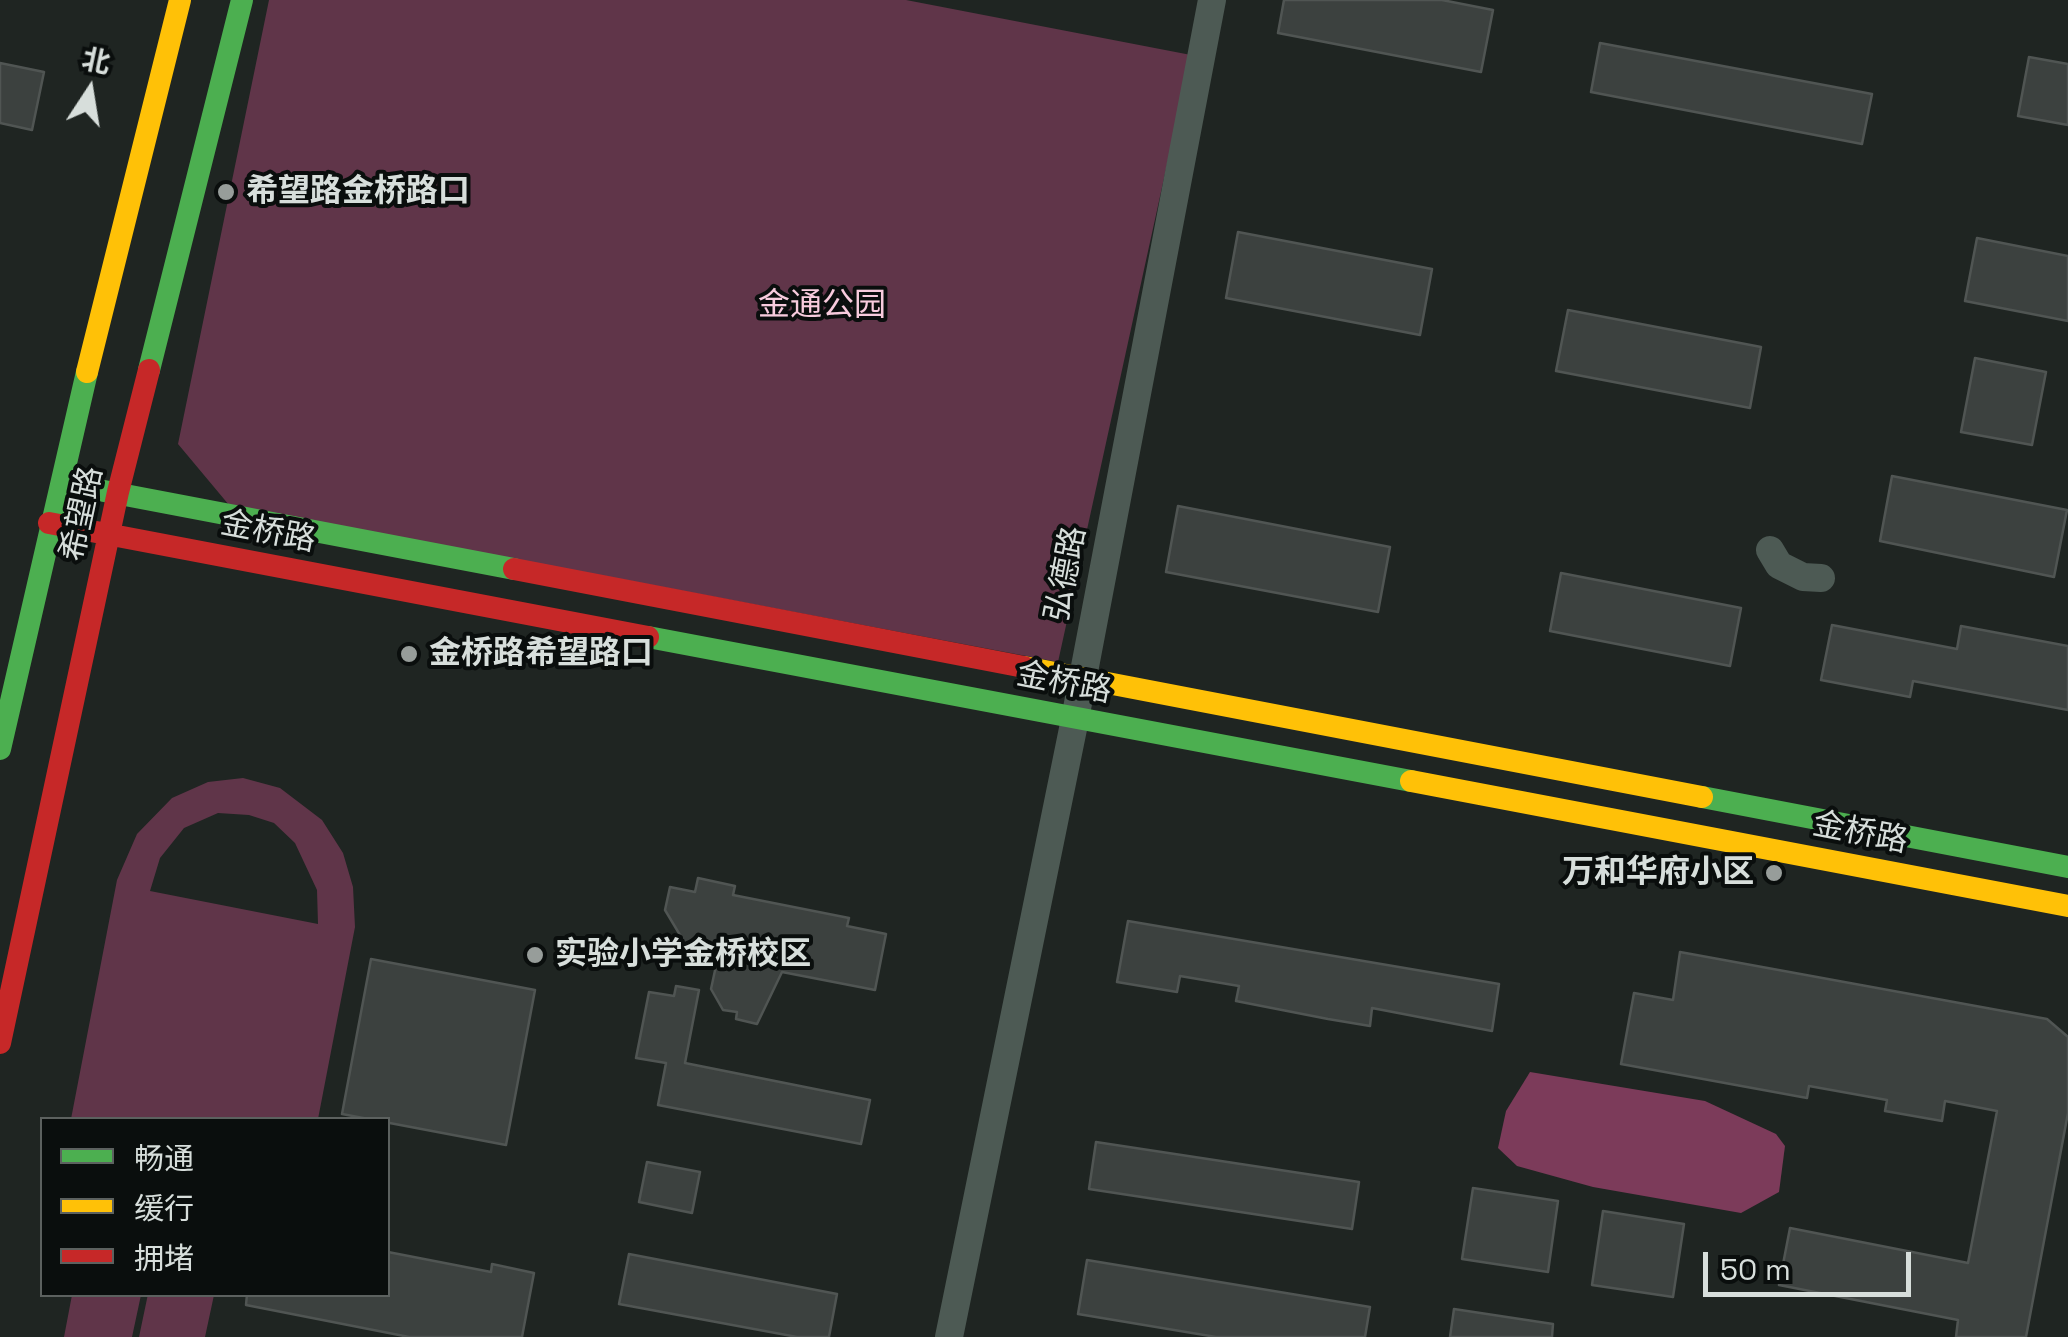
<!DOCTYPE html>
<meta charset="utf-8">
<style>
body{margin:0}
#map{position:relative;width:2068px;height:1337px;overflow:hidden;background:#1f2522;font-family:"Space Grotesk","Noto Sans SC",sans-serif}
canvas{display:block}
.legend{position:absolute;left:40px;top:1117px;width:350px;height:180px;box-sizing:border-box;background:#0a0e0d;border:2px solid #5c615f;margin:0;padding:12px 18px;list-style:none;font-size:30px;color:#d7dedb}
.legend li{display:flex;align-items:center;gap:20px;height:50px}
.legend b{width:50px;border:2px solid #5c615f}
.north{position:absolute;left:40px;top:40px;width:100px;height:100px;-webkit-text-stroke:8px #0a0e0d;paint-order:stroke;rotate:12deg;font-size:28px;font-weight:700;line-height:40px;text-align:center;color:#d7dedb}
.north::after{content:'';display:block;margin:auto;width:35px;height:45px;background:#d7dedb;clip-path:polygon(50% 0,100% 100%,50% 72%,0 100%)}
.scale{position:absolute;left:1703px;top:1252px;width:208px;height:45px;box-sizing:border-box;border:5px solid #d7dedb;border-top:0;padding-left:12px;font-size:30px;line-height:35px;white-space:nowrap;color:#d7dedb;-webkit-text-stroke:8px #0a0e0d;paint-order:stroke}
</style>
<div id="map">
<canvas width="2068" height="1337"></canvas>
<ul class="legend">
<li><b style="height:12px;background:#4caf50"></b>畅通</li>
<li><b style="height:12px;background:#ffc107"></b>缓行</li>
<li><b style="height:12px;background:#c62828"></b>拥堵</li>
</ul>
<div class="north">北</div>
<div class="scale">50 m</div>
</div>
<script>
const ctx = document.querySelector('canvas').getContext('2d');
ctx.lineJoin = 'round';
function fill(path, color) { ctx.fillStyle = color; ctx.fill(path, 'evenodd'); }
const shape = rows => new Path2D(rows.map(r => 'M' + r).join(''));
function strokePath(path, color, width, dash) { ctx.strokeStyle = color; ctx.lineWidth = width; ctx.lineCap = dash ? 'butt' : 'round'; ctx.setLineDash(dash || []); ctx.stroke(path); }
function write(font, color, halo, rows, align = 'center') {
  ctx.font = font + ' "Space Grotesk","Noto Sans SC",sans-serif'; ctx.lineWidth = 8; ctx.setLineDash([]); ctx.textBaseline = 'middle'; ctx.strokeStyle = halo; ctx.fillStyle = color; for (const [text, x, y, turn = 0] of rows) {
    ctx.save(); ctx.translate(x, y); ctx.rotate((+turn || 0) * Math.PI / 180); ctx.textAlign = isNaN(turn) ? turn : align; if (halo) ctx.strokeText(text, 0, 0); ctx.fillText(text, 0, 0); ctx.restore();
  }
}
fill(shape([
 [269,0,906,0,1191,55,1058,662,229,505,178,444],
 [243,778,280,788,322,820,343,853,353,887,355,927,318,1119,71,1119,117,880,137,834,172,798,208,782],
 [218,813,249,815,274,823,295,843,317,890,318,924,150,891,160,858,184,828],
 [148,1294,214,1295,205,1337,139,1337],
 [72,1295,141,1295,132,1337,64,1337]
]), '#603549');
fill(shape([
 [1530,1072,1705,1101,1776,1134,1785,1146,1779,1192,1741,1213,1593,1187,1517,1166,1498,1148,1506,1111]
]), '#7c3b5a');
const building = shape([
 [1284,0,1442,0,1493,10,1481,72,1278,33,1284,0],
 [1600,43,1872,94,1862,144,1591,92,1600,43],
 [2029,57,2068,64,2068,125,2018,116,2029,57],
 [0,63,44,72,32,130,0,123,0,63],
 [1238,232,1432,269,1420,335,1226,298,1238,232],
 [1977,238,2068,256,2068,321,1965,301,1977,238],
 [1568,310,1761,347,1750,408,1556,371,1568,310],
 [1975,358,2046,372,2032,445,1961,432,1975,358],
 [1892,476,2067,510,2054,577,1880,541,1892,476],
 [1178,506,1390,547,1378,612,1166,572,1178,506],
 [1561,573,1741,608,1730,666,1550,631,1561,573],
 [1832,625,1957,649,1961,626,2068,646,2068,710,1913,681,1910,697,1821,680,1832,625],
 [698,878,735,886,733,895,849,918,847,926,886,934,875,990,782,972,757,1024,736,1019,737,1012,723,1010,711,989,719,952,686,945,665,910,670,887,695,892,698,878],
 [1128,921,1499,984,1492,1031,1372,1008,1370,1026,1328,1019,1236,1001,1239,986,1180,976,1177,992,1117,982,1128,921],
 [1680,952,2047,1019,2068,1037,2068,1113,2026,1337,1956,1337,1958,1320,1779,1285,1790,1228,1968,1263,1997,1111,1945,1101,1942,1121,1885,1111,1887,1100,1809,1086,1807,1098,1621,1064,1634,993,1673,1000,1680,952],
 [371,959,535,990,506,1145,342,1114,371,959],
 [676,986,699,990,685,1063,870,1100,861,1144,658,1105,666,1063,636,1058,649,992,674,996,676,986],
 [1096,1142,1359,1182,1352,1229,1089,1189,1096,1142],
 [647,1162,700,1172,692,1213,639,1202,647,1162],
 [1473,1188,1558,1201,1548,1272,1462,1259,1473,1188],
 [1603,1211,1684,1224,1673,1297,1592,1285,1603,1211],
 [388,1252,491,1272,492,1264,534,1273,522,1337,409,1337,246,1305,247,1294,388,1294,388,1252],
 [629,1254,837,1294,829,1337,797,1337,619,1304,629,1254],
 [1087,1260,1370,1307,1365,1337,1216,1337,1078,1314,1087,1260],
 [1454,1309,1553,1324,1552,1337,1450,1337,1454,1309]
]);
fill(building, '#3c413f');
strokePath(building, '#505553', 2.5);
strokePath(shape([
 [1770,550,1779,565,1803,577,1821,578],
 [949,1337,1075,719,1212,0]
]), '#4d5a54', 28);
strokePath(shape([
 [149,370,242,0],
 [62,483,514,569],
 [648,637,1411,781],
 [0,749,87,372],
 [1702,797,2068,867]
]), '#4caf50', 22);
strokePath(shape([
 [87,372,180,0],
 [1024,667,1702,797],
 [1411,781,2068,906]
]), '#ffc107', 22);
strokePath(shape([
 [49,523,648,637],
 [514,569,1024,667],
 [0,1043,118,492,149,370]
]), '#c62828', 22);
for (const [x, y, r, color] of [
 [226,192,10,"#979d9a"],
 [409,654,10,"#979d9a"],
 [1774,873,10,"#979d9a"],
 [535,955,10,"#979d9a"]
]) { const dot = new Path2D(); dot.arc(x, y, r, 0, 2 * Math.PI); ctx.fillStyle = color; ctx.fill(dot); strokePath(dot, '#0a0e0d', 4); }
write('bold 32px', '#d7dedb', '#0a0e0d', [
 ["希望路金桥路口",246,192],
 ["金桥路希望路口",429,654],
 ["万和华府小区",1754,873,"right"],
 ["实验小学金桥校区",555,955]
], 'left');
write('32px', '#f8cbdd', '#0a0e0d', [
 ["金通公园",822,306]
]);
write('32px', '#d7dedb', '#0a0e0d', [
 ["希望路",83,514,-78],
 ["金桥路",268,533,11],
 ["弘德路",1067,574,-79],
 ["金桥路",1064,684,11],
 ["金桥路",1860,834,11]
]);
</script>
